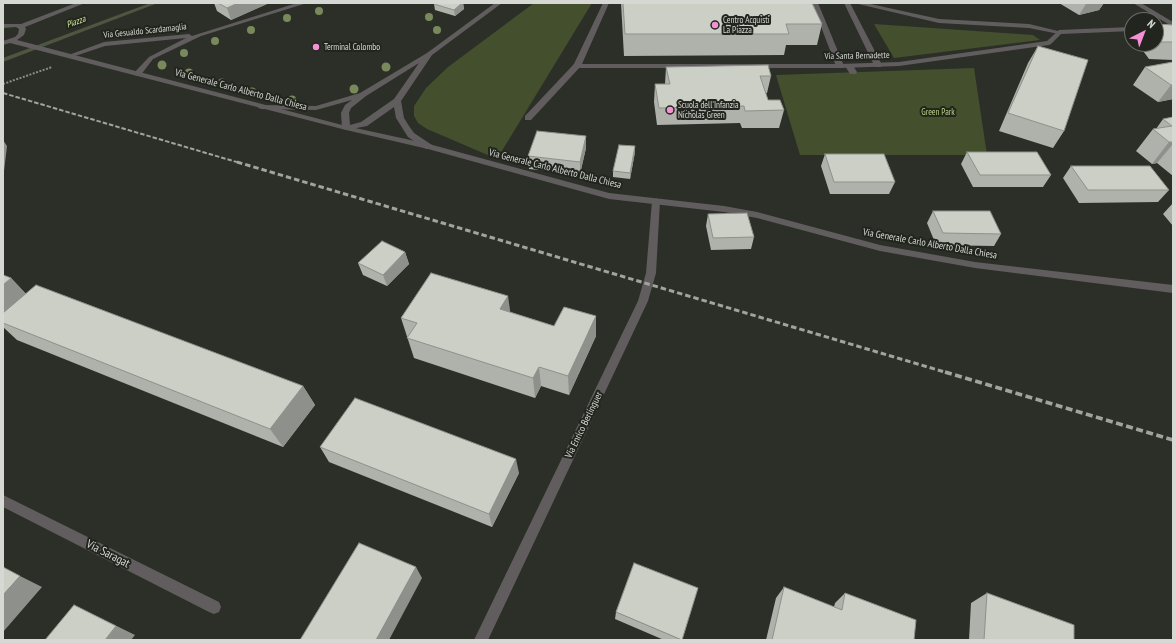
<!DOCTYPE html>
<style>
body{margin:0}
#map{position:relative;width:1176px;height:643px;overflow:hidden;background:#2c2f27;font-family:"PT Sans Narrow",sans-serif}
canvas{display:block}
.frame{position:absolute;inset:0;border:4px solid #d6d8d4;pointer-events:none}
.north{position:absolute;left:1124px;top:12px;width:40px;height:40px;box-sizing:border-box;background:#22251e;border:1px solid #6a6d67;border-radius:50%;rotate:42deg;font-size:11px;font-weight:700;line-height:16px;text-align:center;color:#d6d8d4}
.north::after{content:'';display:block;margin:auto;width:14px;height:18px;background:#f491d4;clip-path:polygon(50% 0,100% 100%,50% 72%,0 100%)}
</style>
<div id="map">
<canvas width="1176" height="643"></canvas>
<div class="frame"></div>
<div class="north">N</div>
</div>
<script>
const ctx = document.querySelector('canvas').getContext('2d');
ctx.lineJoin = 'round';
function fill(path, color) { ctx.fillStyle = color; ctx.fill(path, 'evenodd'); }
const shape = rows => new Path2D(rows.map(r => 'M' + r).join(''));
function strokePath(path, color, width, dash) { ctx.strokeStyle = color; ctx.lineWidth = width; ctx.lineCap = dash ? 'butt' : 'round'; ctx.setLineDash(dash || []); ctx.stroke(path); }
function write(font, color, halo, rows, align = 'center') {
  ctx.font = font + ' "PT Sans Narrow",sans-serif'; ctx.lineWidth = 4; ctx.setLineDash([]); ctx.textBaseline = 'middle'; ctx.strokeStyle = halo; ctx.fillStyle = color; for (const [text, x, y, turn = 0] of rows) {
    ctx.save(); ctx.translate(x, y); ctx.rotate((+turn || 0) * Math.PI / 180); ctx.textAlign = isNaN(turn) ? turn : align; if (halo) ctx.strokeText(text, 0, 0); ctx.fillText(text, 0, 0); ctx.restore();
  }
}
fill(shape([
 [534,3,592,3,497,159,427,129,418,123,414,116,414,106,426,88,448,67],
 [874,24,1033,35,1040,40,894,58],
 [974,68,987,155,800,155,776,75]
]), '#444f2e');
fill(shape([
 [150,3,158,3,3,62,3,58,150,3]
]), '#4e5540');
strokePath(shape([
 [3,84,52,67]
]), '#888b85', 2, [2, 1.5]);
fill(shape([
 [812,3,818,3,844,66,843,68,840,68,836,66,812,3],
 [844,3,850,3,882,65,881,67,875,67,874,65,844,3],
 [854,3,866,3,939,19,1029,24,1062,32,1059,34,1029,28,939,23,854,3],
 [574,64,577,64,581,66,531,120,525,120,525,116,574,64],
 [846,64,852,64,857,72,856,74,850,74,845,66,846,64]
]), '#615d5f');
fill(shape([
 [297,3,307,3,201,36,153,59,140,76,137,76,133,74,149,57,186,38,105,46,72,57,66,56,104,42,189,34,192,36,297,3],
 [495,3,502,3,432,55,401,101,404,118,409,126,414,133,432,145,432,149,426,149,408,137,396,118,394,107,367,126,346,130,342,128,341,113,345,105,352,100,316,110,261,109,257,107,261,105,316,106,360,93,427,53,495,3],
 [419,63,394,99,361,122,350,125,349,113,351,108,366,96,419,63],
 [603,3,609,3,582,64,840,64,899,62,1047,41,1059,30,1132,27,1132,31,1061,34,1051,44,1049,45,899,66,840,68,574,68,573,66,603,3],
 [1133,3,1141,3,1173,22,1173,27,1133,3],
 [656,198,660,201,656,273,648,301,488,640,474,640,638,301,646,273,652,201,656,198],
 [3,495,219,602,221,607,219,612,214,614,209,612,3,507,3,495]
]), '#615d5f');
fill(shape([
 [76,3,85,3,25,27,26,29,24,35,17,40,346,126,429,144,609,193,724,206,757,212,880,245,975,262,1173,285,1173,293,975,268,880,251,757,218,724,212,609,199,428,149,346,130,10,43,3,45,3,41,15,37,18,34,19,29,16,27,3,28,3,24,21,24,76,3]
]), '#615d5f');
strokePath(shape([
 [3,93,240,163]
]), '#a1a49e', 2, [4.5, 2]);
strokePath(shape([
 [237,162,948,373]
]), '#a1a49e', 3, [5.5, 3]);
strokePath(shape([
 [945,372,1173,440]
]), '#a1a49e', 3.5, [7, 3.5]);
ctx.fillStyle = '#79895b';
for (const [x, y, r] of [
 [319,11,4],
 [429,17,4],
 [287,18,4],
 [251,30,4],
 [437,30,4],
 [215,41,4],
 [184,53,4],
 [162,65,4.5],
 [386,67,4.5],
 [189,73,4.5],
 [222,83,4.5],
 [354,89,4.5],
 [252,92,4.5],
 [292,100,4.5]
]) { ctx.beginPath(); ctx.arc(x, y, r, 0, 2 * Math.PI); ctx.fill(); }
fill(shape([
 [214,3,266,3,267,4,231,20,217,11],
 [435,3,463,3,464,9,455,16,435,10,434,4],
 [621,3,812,3,822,24,817,45,786,45,784,55,624,56],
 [1059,3,1104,3,1099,10,1079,15],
 [1156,24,1173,25,1173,60,1149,59,1138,44,1156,44],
 [1038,46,1064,131,1053,148,999,131,1028,63],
 [1173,62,1173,99,1158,102,1133,85,1145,67],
 [666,67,771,76,767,93,766,93,768,100,784,110,779,128,742,128,740,123,657,125,654,102,655,84,665,84],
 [1173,117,1173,176,1157,163,1152,164,1136,151,1153,129,1156,129,1163,119],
 [586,136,586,148,580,174,529,169,528,156],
 [635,152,630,179,613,177,613,171],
 [967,152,1051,175,1043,187,973,187,961,164],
 [825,154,895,182,889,194,830,194,821,166],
 [1071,166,1169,190,1158,202,1079,203,1063,178],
 [1173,203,1173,226,1163,214],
 [933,211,1001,234,994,246,936,245,927,223],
 [708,214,754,237,751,249,711,250,706,226],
 [405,252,409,264,387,286,363,275,358,263],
 [3,275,11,278,26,294,303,386,315,405,283,447,17,340,3,327],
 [510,312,554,326,596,336,569,395,541,386,535,398,414,358,401,318],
 [320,447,519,473,492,527,329,462],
 [784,587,834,607,835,603,845,593,914,640,766,640,776,598],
 [987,593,1074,640,969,640,971,603],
 [616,612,682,640,664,640,615,619]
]), '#afb2aa');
fill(shape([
 [238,3,266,3,267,4,231,20,227,8],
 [462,3,463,3,464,9,455,16,454,10],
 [1089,3,1104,3,1099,10,1079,15,1086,4],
 [1171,85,1173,85,1173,99,1158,102],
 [586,136,586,148,580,174,580,162],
 [3,140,7,146,4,171,3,172],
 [1169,142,1173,142,1173,144,1157,163,1152,164],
 [635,146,635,152,630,179,630,173],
 [405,252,409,264,387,286,383,275],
 [11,278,27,295,3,316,3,285],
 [508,296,511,317,500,309],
 [596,316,596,336,569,395,568,376],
 [539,367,541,386,535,398,533,378],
 [303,386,315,405,283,447,270,429],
 [516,459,519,473,492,527,489,514],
 [416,567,422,578,389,640,376,640],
 [20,576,42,587,3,632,3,595],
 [74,605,135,635,131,640,105,640]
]), '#8e918b');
const building = shape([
 [218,3,238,3,227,8,218,3],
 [435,3,462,3,454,10,434,4,435,3],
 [623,3,812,3,822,24,786,24,789,34,625,34,623,3],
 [1156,24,1173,25,1173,42,1160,42,1156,36,1156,24],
 [1038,46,1088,60,1064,131,1008,113,1038,46],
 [1173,62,1173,85,1171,85,1145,67,1173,62],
 [768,65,771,76,760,76,768,100,780,100,784,110,745,111,744,106,659,108,655,84,670,84,666,67,768,65],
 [1173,117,1173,142,1169,142,1153,129,1172,126,1163,119,1173,117],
 [537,131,586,136,580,162,528,156,537,131],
 [619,145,635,146,630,173,613,171,619,145],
 [967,152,1037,152,1051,175,980,175,967,152],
 [825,154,884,154,895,182,834,182,825,154],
 [1071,166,1150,166,1169,190,1088,190,1071,166],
 [933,211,990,211,1001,234,943,233,933,211],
 [747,213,754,237,713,238,708,214,747,213],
 [382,241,405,252,383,275,358,263,382,241],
 [431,273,508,296,500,309,554,326,564,307,596,316,568,376,539,367,533,378,407,338,417,323,401,318,431,273],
 [3,275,11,278,3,285,3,275],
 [36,285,303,386,270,429,3,323,3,313,36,285],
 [355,398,516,459,489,514,320,447,355,398],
 [359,543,416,567,376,640,300,640,359,543],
 [634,563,698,588,682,640,616,612,634,563],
 [3,567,20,576,3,595,3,567],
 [784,587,842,610,845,593,916,620,914,640,772,640,784,587],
 [987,593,1074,625,1074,640,984,640,987,593],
 [74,605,116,626,105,640,45,640,74,605]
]);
fill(building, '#cbcfc6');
strokePath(building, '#8e918b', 1);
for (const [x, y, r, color] of [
 [715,25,4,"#f491d4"],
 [316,47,4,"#f491d4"],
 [670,110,4,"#f491d4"]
]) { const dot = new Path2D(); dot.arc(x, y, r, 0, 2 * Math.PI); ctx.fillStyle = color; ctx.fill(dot); strokePath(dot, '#22251e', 1.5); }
write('9px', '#d6d8d4', '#22251e', [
 ["Centro Acquisti",723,20],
 ["La Piazza",723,30],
 ["Terminal Colombo",324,47],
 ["Scuola dell'Infanzia",678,105],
 ["Nicholas Green",678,115]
], 'left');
write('italic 9px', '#d3ed9f', '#22251e', [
 ["Piazza",76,22,-20]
]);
write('9px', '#d6d8d4', '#22251e', [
 ["Via Gesualdo Scardamaglia",145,31,-6],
 ["Via Santa Bernadette",857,56,-1]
]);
write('9px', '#b8d285', '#22251e', [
 ["Green Park",938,112]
]);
write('10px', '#d6d8d4', '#22251e', [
 ["Via Generale Carlo Alberto Dalla Chiesa",241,90,15],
 ["Via Generale Carlo Alberto Dalla Chiesa",555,169,14],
 ["Via Generale Carlo Alberto Dalla Chiesa",930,244,10],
 ["Via Enrico Berlinguer",584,425,-64]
]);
write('12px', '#d6d8d4', '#22251e', [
 ["Via Saragat",108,554,27]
]);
</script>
